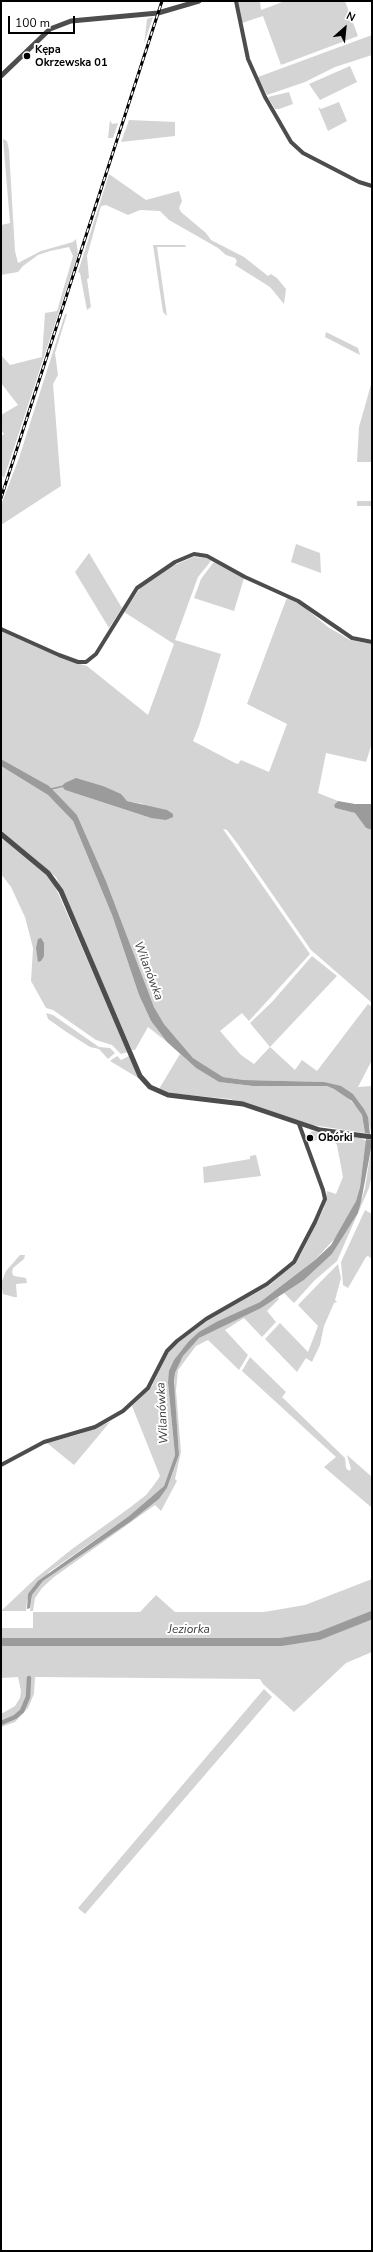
<!DOCTYPE html>
<meta charset="utf-8">
<style>
body{margin:0}
#map{position:relative;width:373px;height:2252px;overflow:hidden;background:#fff;font-family:"Nunito Sans",sans-serif}
canvas{display:block}
.frame{position:absolute;inset:0;border:2px solid #000;pointer-events:none}
.north{position:absolute;left:325px;top:8px;width:40px;height:40px;-webkit-text-stroke:3px #fff;paint-order:stroke;rotate:27deg;font-size:11px;font-weight:700;line-height:16px;text-align:center;color:#000}
.north::after{content:'';display:block;margin:auto;width:14px;height:18px;background:#000;clip-path:polygon(50% 0,100% 100%,50% 72%,0 100%)}
.scale{position:absolute;left:8px;top:16px;width:67px;height:18px;box-sizing:border-box;border:2px solid #000;border-top:0;padding-left:5px;font-size:12px;line-height:14px;white-space:nowrap;color:#000;-webkit-text-stroke:3px #fff;paint-order:stroke}
</style>
<div id="map">
<canvas width="373" height="2252"></canvas>
<div class="frame"></div>
<div class="north">N</div>
<div class="scale">100 m</div>
</div>
<script>
const ctx = document.querySelector('canvas').getContext('2d');
ctx.lineJoin = 'round';
function fill(path, color) { ctx.fillStyle = color; ctx.fill(path, 'evenodd'); }
const shape = rows => new Path2D(rows.map(r => 'M' + r).join(''));
function strokePath(path, color, width, dash) { ctx.strokeStyle = color; ctx.lineWidth = width; ctx.lineCap = dash ? 'butt' : 'round'; ctx.setLineDash(dash || []); ctx.stroke(path); }
function write(font, color, halo, rows, align = 'center') {
  ctx.font = font + ' "Nunito Sans",sans-serif'; ctx.lineWidth = 4; ctx.setLineDash([]); ctx.textBaseline = 'middle'; ctx.strokeStyle = halo; ctx.fillStyle = color; for (const [text, x, y, turn = 0] of rows) {
    ctx.save(); ctx.translate(x, y); ctx.rotate((+turn || 0) * Math.PI / 180); ctx.textAlign = isNaN(turn) ? turn : align; if (halo) ctx.strokeText(text, 0, 0); ctx.fillText(text, 0, 0); ctx.restore();
  }
}
fill(shape([
 [237,1,260,1,261,10,285,1,345,1,358,36,281,65,263,16,242,23],
 [153,17,144,44,147,19],
 [372,35,372,55,335,67,305,82,267,95,258,77],
 [350,66,357,82,320,100,309,84],
 [289,92,293,104,279,109,275,109,268,97],
 [339,102,347,121,328,131,318,107,321,109],
 [110,120,112,124,118,123,113,138,108,138],
 [129,120,175,122,175,136,121,142],
 [3,139,7,141,9,150,15,251,18,263,41,251,73,242,76,239,78,254,4,478,1,474,1,436,4,434,1,430,1,415,18,405,1,383,1,355,10,365,42,357,45,313,57,311,73,256,69,247,50,251,38,255,23,266,18,272,1,275,1,225,10,223],
 [109,174,146,200,179,191,182,201,179,208,181,212,206,233,211,240,244,257,268,276,271,274,277,278,286,289,284,304,270,287,235,265,237,261,235,258,226,255,218,248,169,220,160,211,140,210,128,215,106,205,101,206,87,256,89,278,87,279,91,307,87,310,80,273,78,272],
 [153,245,185,245,186,247,157,247,167,316,163,312],
 [65,314,67,314,55,353,58,375,53,384,61,486,1,525,1,505,19,458],
 [326,332,358,348,360,355,325,337],
 [372,381,372,462,357,462,359,427],
 [357,501,372,501,372,506,357,506],
 [296,544,320,553,321,573,291,562],
 [89,553,122,608,109,628,75,572],
 [193,557,206,558,211,561,198,577,175,640,221,654,199,726,193,741,235,763,238,764,241,760,269,772,287,724,247,704,286,600,288,598,304,607,328,627,350,640,372,644,372,743,366,762,326,753,318,793,338,801,334,805,335,808,355,813,366,828,372,830,372,1003,311,950,237,843,227,830,223,829,310,954,249,1021,242,1013,220,1031,241,1055,254,1064,270,1047,250,1023,272,1002,312,956,337,976,270,1047,295,1070,302,1060,317,1071,368,1004,372,1007,372,1060,358,1087,372,1086,372,1134,364,1109,353,1094,324,1082,244,1080,223,1077,193,1058,164,1024,154,1007,106,881,77,815,40,781,1,759,1,631,66,660,87,666,148,715,174,644,124,612,141,587,157,573],
 [78,779,103,786,127,801,143,804,151,818,65,790,74,780],
 [213,563,215,563,244,578,234,611,194,598,201,579],
 [1,766,48,795,73,821,112,915,139,995,151,1021,167,1042,148,1027,135,1050,132,1050,56,877,1,831],
 [1,837,45,873,54,884,128,1052,121,1054,112,1045,96,1040,53,1010,46,1008,31,981,33,948,25,917,11,887,1,874],
 [46,1013,53,1015,99,1047,110,1048,115,1053,108,1059,99,1049,90,1047,68,1033,48,1019],
 [180,1054,196,1068,219,1082,253,1086,327,1086,334,1089,347,1097,357,1107,362,1115,365,1133,312,1125,230,1099,167,1093,159,1089],
 [117,1056,121,1060,129,1056,140,1079,110,1061],
 [312,1131,361,1138,366,1141,360,1187,356,1201,338,1235,315,1260,260,1302,218,1321,189,1341,168,1383,175,1455,164,1486,129,1516,49,1572,27,1600,26,1611,1,1611,36,1578,72,1549,128,1509,146,1495,154,1485,160,1476,132,1406,152,1386,169,1351,176,1343,209,1319,270,1285,295,1262,301,1254,324,1208,327,1191,336,1194,343,1177,337,1145,333,1140,326,1137,307,1143,306,1138],
 [372,1143,372,1175,369,1188,337,1261,315,1280,294,1303,284,1293,304,1280,332,1254,358,1213,365,1188],
 [256,1155,261,1176,204,1183,203,1167,250,1159,250,1156],
 [365,1210,372,1214,372,1259,368,1256,366,1257,348,1288,343,1285,341,1262],
 [20,1255,25,1255,24,1259,13,1268,12,1273,14,1276,26,1278,27,1283,16,1284,17,1297,14,1297,3,1294,1,1284,6,1271],
 [338,1264,341,1278,335,1300,337,1302,334,1303,324,1326,320,1345,312,1362,306,1358,297,1372,265,1339,280,1323,308,1352,318,1326,298,1305],
 [279,1297,278,1300,267,1311,276,1322,262,1337,244,1318,225,1330,248,1355,239,1370,208,1340,196,1346,178,1370,176,1390,181,1452,175,1479,177,1481,161,1511,155,1505,54,1577,42,1588,35,1598,33,1611,30,1611,32,1595,43,1581,130,1522,159,1499,167,1488,179,1455,174,1388,175,1373,183,1356,191,1346,199,1338],
 [250,1357,286,1392,282,1397,345,1458,346,1468,349,1471,351,1469,347,1455,372,1477,372,1508,324,1467,336,1457,242,1371],
 [110,1422,74,1465,47,1443,80,1434],
 [372,1579,372,1652,346,1663,294,1712,263,1684,260,1679,35,1677,34,1694,28,1708,15,1722,1,1727,1,1714,15,1706,20,1698,21,1691,18,1677,1,1678,1,1628,33,1628,33,1612,140,1612,156,1595,175,1612,264,1612,305,1605],
 [264,1689,272,1697,85,1914,78,1908]
]), '#d4d4d4');
fill(shape([
 [1,759,49,786,77,815,106,881,154,1007,164,1024,193,1058,223,1077,244,1080,324,1082,341,1086,353,1094,364,1109,368,1117,370,1134,365,1133,362,1115,352,1101,334,1089,327,1086,253,1086,219,1082,196,1068,167,1042,151,1021,139,995,112,915,73,821,48,795,1,766],
 [76,778,103,786,121,794,127,801,167,810,173,814,173,817,166,820,151,818,65,790,62,786,65,783],
 [338,801,355,804,372,804,372,830,366,828,355,813,335,808,334,805],
 [41,938,44,943,44,956,41,961,38,962,36,948,38,939],
 [366,1139,372,1140,372,1143,361,1202,358,1213,332,1254,304,1280,284,1293,261,1308,199,1338,183,1356,175,1373,174,1382,179,1455,167,1488,159,1499,130,1522,43,1581,32,1595,30,1608,27,1609,28,1594,38,1581,129,1516,164,1486,175,1455,168,1383,169,1371,174,1360,189,1341,199,1332,218,1321,260,1302,315,1260,331,1245,356,1201,360,1187]
]), '#9b9b9b');
strokePath(shape([
 [51,789,64,786]
]), '#9b9b9b', 1.5);
strokePath(shape([
 [1,1723,15,1717,22,1711,28,1697,29,1678]
]), '#9b9b9b', 4.5);
strokePath(shape([
 [1,1642,281,1642,319,1636,372,1615]
]), '#9b9b9b', 8);
strokePath(shape([
 [236,1,248,59,265,97,291,142,303,153,359,182,372,186],
 [1,629,59,655,78,662,86,662,96,654,137,588,175,562,194,554,207,556,245,577,298,601,352,638,372,642],
 [1,1465,44,1442,95,1427,123,1411,148,1388,167,1351,177,1341,206,1319,267,1284,294,1262,315,1222,325,1199,323,1190,299,1124]
]), '#4d4d4d', 4);
strokePath(shape([
 [1,76,50,29,71,21,158,13,199,1],
 [1,834,48,873,61,891,140,1076,150,1087,168,1095,243,1104,320,1130,372,1137]
]), '#4d4d4d', 5);
const rail = shape([
 [1,498,162,1]
]);
strokePath(rail, '#000', 3);
strokePath(rail, '#fff', 1.5, [4.5]);
for (const [x, y, r, color] of [
 [27,56,4,"#000"],
 [310,1138,4,"#000"]
]) { const dot = new Path2D(); dot.arc(x, y, r, 0, 2 * Math.PI); ctx.fillStyle = color; ctx.fill(dot); strokePath(dot, '#fff', 1.5); }
write('bold 11px', '#000', '#fff', [
 ["Kępa",35,50],
 ["Okrzewska 01",35,63],
 ["Obórki",318,1138]
], 'left');
write('italic 12px', '#3c3c3c', '#fff', [
 ["Wilanówka",148,971,69],
 ["Wilanówka",163,1413,-93],
 ["Jeziorka",189,1630]
]);
</script>
